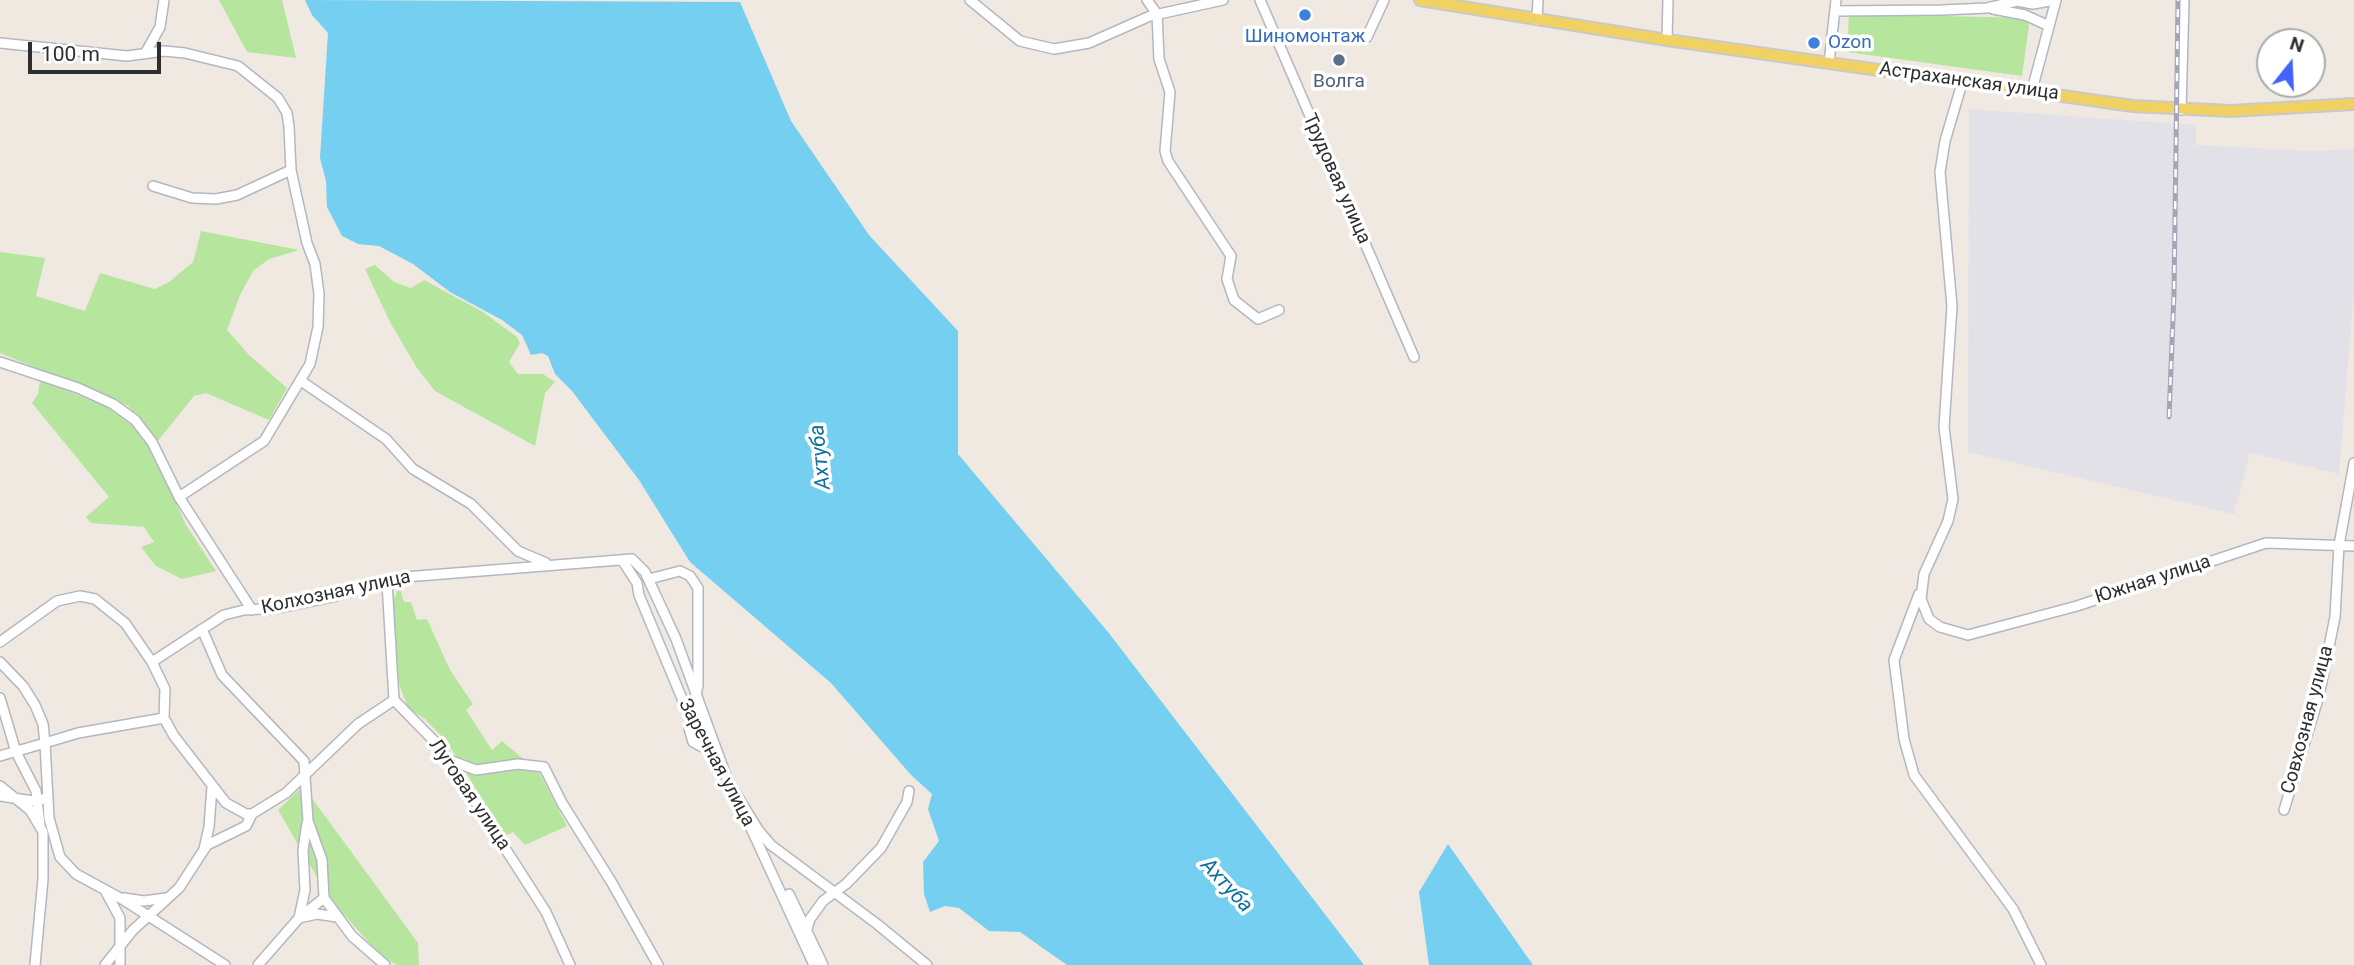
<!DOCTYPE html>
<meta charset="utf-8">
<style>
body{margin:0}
#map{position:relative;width:2354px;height:965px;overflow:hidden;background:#efe9e1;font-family:Roboto,sans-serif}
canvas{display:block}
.north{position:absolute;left:2256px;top:28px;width:70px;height:70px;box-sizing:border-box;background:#fff;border:2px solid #ababab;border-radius:50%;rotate:18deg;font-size:19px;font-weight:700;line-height:28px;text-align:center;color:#2e2e2e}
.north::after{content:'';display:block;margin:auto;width:24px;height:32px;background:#4264fb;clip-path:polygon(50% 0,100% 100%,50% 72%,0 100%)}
.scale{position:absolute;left:28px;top:42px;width:133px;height:32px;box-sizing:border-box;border:4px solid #2e2e2e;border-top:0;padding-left:9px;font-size:21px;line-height:24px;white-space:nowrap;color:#2e2e2e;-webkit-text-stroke:5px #fff;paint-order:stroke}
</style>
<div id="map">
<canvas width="2354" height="965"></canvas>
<div class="north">N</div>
<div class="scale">100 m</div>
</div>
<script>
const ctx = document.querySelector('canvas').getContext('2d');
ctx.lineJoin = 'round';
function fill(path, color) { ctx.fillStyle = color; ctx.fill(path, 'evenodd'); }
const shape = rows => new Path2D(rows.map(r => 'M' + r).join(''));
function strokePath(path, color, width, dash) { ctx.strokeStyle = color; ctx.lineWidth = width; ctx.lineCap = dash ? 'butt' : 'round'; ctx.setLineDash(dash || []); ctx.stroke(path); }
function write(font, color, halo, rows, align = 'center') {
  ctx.font = font + ' Roboto,sans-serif'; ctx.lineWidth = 7; ctx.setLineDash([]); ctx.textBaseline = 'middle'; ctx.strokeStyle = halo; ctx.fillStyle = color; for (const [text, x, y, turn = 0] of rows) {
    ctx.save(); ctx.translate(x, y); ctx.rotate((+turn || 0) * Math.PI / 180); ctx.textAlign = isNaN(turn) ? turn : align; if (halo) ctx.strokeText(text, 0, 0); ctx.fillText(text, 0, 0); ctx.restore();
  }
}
fill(shape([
 [1969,109,2196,125,2196,145,2312,151,2354,149,2354,291,2339,474,2250,453,2234,514,1968,452]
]), '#e3e1e8');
fill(shape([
 [219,0,282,0,296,58,247,52],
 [1849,14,2030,18,2022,76,1847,52],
 [201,231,299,250,269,259,253,271,240,295,227,330,249,355,287,388,269,420,206,393,194,396,157,442,128,406,0,353,0,252,45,258,36,296,85,311,100,273,155,289,169,282,193,262],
 [375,265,394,282,411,288,424,280,483,312,517,337,520,343,509,362,518,374,543,374,555,382,545,393,535,446,435,391,417,368,391,324,365,269],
 [40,380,112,409,143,435,153,450,186,525,216,571,182,579,156,566,141,547,154,542,144,527,91,523,86,517,109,497,32,403,38,394],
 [405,582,401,592,404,602,411,602,417,620,427,619,450,670,473,704,466,710,492,750,502,741,539,772,567,826,525,845,513,832,505,836,447,742,425,719,408,708,395,673,394,641,394,599,400,585],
 [303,786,418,943,419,965,397,965,382,957,329,898,278,810]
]), '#b6e59e');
fill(shape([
 [305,0,740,2,791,121,869,235,958,331,958,454,1108,632,1364,965,1067,965,1020,932,989,931,959,908,945,906,930,912,924,894,923,862,939,841,928,809,932,794,911,775,831,683,690,562,639,480,572,391,555,374,548,356,542,353,531,355,522,335,502,320,450,292,413,264,379,246,358,244,342,236,327,207,326,181,320,158,328,33,312,15],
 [1448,844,1533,965,1429,965,1419,892]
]), '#75cff0');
const minor = shape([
 [970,0,1020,41,1054,49,1089,43,1150,16,1223,0],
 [1147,0,1157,14,1159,59,1170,92,1165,151,1168,161,1231,256,1227,279,1234,300,1258,319,1279,310],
 [1260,0,1414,357],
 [1993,9,2025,15,2049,26],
 [1835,11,1942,10,1987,8,2017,1,2033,4,2055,0],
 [1537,20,1538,0],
 [1367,37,1384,0],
 [1667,40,1668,0],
 [0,43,127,56,164,51,185,53,238,66,278,98,287,113,289,127,291,170,237,195,216,199,192,198,153,186],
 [146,52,160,27,164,0],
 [1829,63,1836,0],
 [1963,80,1945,141,1940,172,1952,306,1944,427,1953,499,1948,521,1924,574,1921,599,1929,619,1940,627,1968,635,2077,606,2266,543,2354,546],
 [2032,90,2056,0],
 [2181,110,2184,0],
 [0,362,78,388,113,404,135,420,152,442,179,497,252,610],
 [301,381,386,439,413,469,471,504,518,551,546,563],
 [179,497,264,441,310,364,318,327,319,294,315,264,307,243,291,170],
 [622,560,637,583,639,595,688,713,711,752],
 [649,579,680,571,690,576,698,588,698,685,689,728,693,742,712,752],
 [387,582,394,700,440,747,546,912,570,965],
 [1919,594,1894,660,1904,739,1914,775,2013,909,2041,965],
 [202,629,222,675,304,761,308,821,322,860,324,898,352,936,385,965],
 [0,642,57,601,80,596,95,599,125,623,152,662,165,689,164,718],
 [0,662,23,686,35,705,43,724,45,743,78,733,164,718,174,736,226,803,246,814,252,814,286,793,358,724,394,700],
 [152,662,224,615,244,610,279,608,332,597,405,577,632,559,645,572,676,639,728,781,759,831,771,845,877,924,927,965],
 [0,698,16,752,36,791,40,825],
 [0,756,45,743,49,818,60,857,76,874,122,899,225,965],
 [452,761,476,770,518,764,544,767,562,803,612,883,658,965],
 [0,786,30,810,43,832,43,879,35,965],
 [0,796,33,801,43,799],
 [2284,810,2319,696,2335,617,2339,545,2354,463],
 [307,823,303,850,305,890,299,918,317,914,337,917],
 [749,824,814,965],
 [204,849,209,827,212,787],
 [106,892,120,918,120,965],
 [789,894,823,965],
 [124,898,144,901,166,898],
 [807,929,810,919,823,901,846,884,881,848,907,802,909,791],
 [105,965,133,930,179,888,207,845,246,826,252,814],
 [258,965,299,918,324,898]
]);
const major = shape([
 [1420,0,1667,40,2133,106,2230,111,2354,104]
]);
strokePath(minor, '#b4b7c1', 12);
strokePath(major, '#c9c9c9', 14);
strokePath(minor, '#fff', 9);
strokePath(major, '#f2d163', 10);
const rail = shape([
 [2169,417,2174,293,2178,0]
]);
strokePath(rail, '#a3a6b8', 5);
strokePath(rail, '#fff', 2.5, [8]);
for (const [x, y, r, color] of [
 [1305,15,7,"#3f7fe0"],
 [1814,43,7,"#3f7fe0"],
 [1339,60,7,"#5c6f8a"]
]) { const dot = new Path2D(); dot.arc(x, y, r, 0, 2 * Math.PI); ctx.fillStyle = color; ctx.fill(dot); strokePath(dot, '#fff', 2.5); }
write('19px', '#366cbe', '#fff', [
 ["Шиномонтаж",1305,37],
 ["Ozon",1828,43,"left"]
]);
write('19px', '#4e5e75', '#fff', [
 ["Волга",1339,82]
]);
write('19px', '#2e2e2e', '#fff', [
 ["Астраханская улица",1969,82,8],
 ["Трудовая улица",1336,179,66],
 ["Южная улица",2153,580,-18],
 ["Колхозная улица",336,593,-12],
 ["Совхозная улица",2308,720,-75],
 ["Заречная улица",716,763,62],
 ["Луговая улица",469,795,56]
]);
write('italic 21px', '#0d6fa3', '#fff', [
 ["Ахтуба",821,457,-96],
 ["Ахтуба",1226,886,47]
]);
</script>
